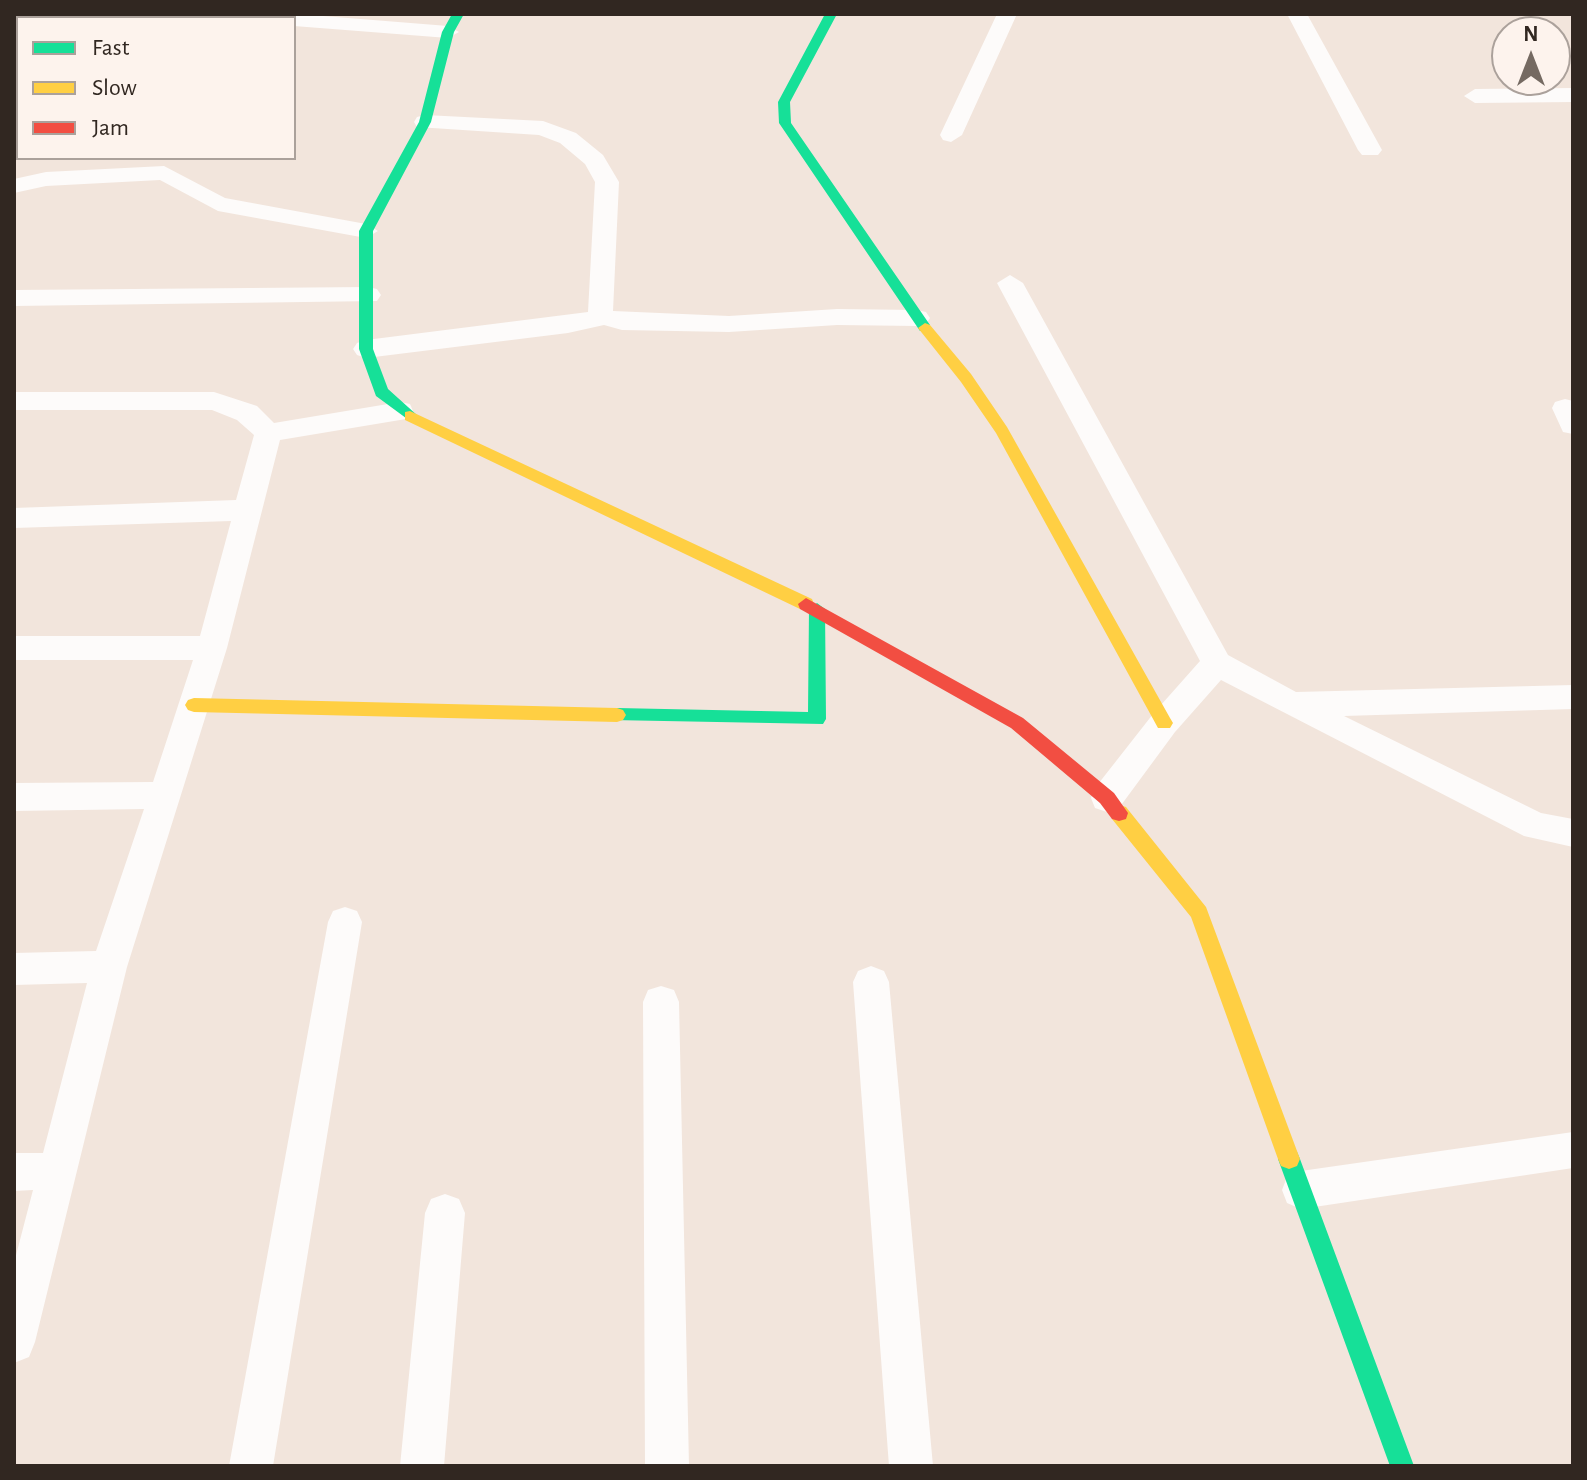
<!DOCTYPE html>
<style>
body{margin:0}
#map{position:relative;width:1587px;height:1480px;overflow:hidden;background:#f2e5dc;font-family:"Alegreya Sans",sans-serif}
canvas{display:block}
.frame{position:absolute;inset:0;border:16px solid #312721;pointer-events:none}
.legend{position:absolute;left:16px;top:16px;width:280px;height:144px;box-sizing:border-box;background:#fdf3ed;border:2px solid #aba19b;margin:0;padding:10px 14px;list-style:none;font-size:24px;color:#312721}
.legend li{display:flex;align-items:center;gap:16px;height:40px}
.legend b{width:40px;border:2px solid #aba19b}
.north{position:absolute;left:1491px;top:16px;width:80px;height:80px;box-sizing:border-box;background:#fdf3ed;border:2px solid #aba19b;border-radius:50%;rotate:0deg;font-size:22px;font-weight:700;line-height:32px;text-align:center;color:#312721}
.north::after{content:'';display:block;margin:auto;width:28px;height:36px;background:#756a62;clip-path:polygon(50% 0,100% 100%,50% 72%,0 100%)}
</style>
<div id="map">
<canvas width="1587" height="1480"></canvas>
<div class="frame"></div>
<ul class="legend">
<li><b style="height:10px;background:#16e098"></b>Fast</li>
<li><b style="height:10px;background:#ffcf43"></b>Slow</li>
<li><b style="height:10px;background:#f24e42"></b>Jam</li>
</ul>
<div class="north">N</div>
</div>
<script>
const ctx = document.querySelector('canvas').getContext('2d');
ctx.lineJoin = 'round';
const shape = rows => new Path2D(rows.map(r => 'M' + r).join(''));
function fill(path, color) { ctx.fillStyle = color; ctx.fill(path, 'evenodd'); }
fill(shape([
 [153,14,178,14,176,18,150,18,153,14],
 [257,14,279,14,282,18,254,18,257,14],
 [298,14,448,26,459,32,448,38,294,26,294,18,285,18,298,14],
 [997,14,1017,14,962,135,951,142,943,140,940,135,997,14],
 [1287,14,1307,14,1382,150,1378,155,1362,155,1358,150,1287,14],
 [1573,88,1573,102,1475,103,1464,96,1475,89,1573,88],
 [18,95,18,110,14,111,14,96,18,95],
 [425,115,543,121,576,133,603,155,619,182,613,311,729,316,837,309,917,310,926,312,930,318,926,324,917,326,837,325,729,332,622,330,604,325,568,333,366,358,357,355,353,349,357,343,366,340,588,312,595,182,585,164,560,143,539,135,417,127,414,122,417,117,425,115],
 [164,166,225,198,366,224,378,231,366,238,218,211,160,180,46,186,14,193,14,179,46,172,164,166],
 [1010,275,1023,283,1228,655,1296,692,1573,685,1573,709,1344,716,1541,813,1573,819,1573,847,1524,836,1221,680,1175,732,1119,808,1107,812,1095,808,1091,798,1095,788,1153,714,1200,661,997,283,1010,275],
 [368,287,377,289,381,295,377,301,14,306,14,290,368,287],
 [14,392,214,392,257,406,274,423,400,402,410,404,413,411,410,418,400,420,280,440,227,648,127,967,35,1342,29,1357,14,1363,14,1263,33,1190,14,1191,14,1153,43,1153,87,983,14,985,14,953,96,951,144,809,14,811,14,783,153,782,193,660,14,660,14,636,200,636,231,521,14,528,14,508,236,500,254,435,237,420,212,410,14,410,14,392],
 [1565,399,1573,401,1573,434,1563,432,1552,408,1555,402,1565,399],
 [345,907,357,911,362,922,273,1466,229,1466,328,922,333,911,345,907],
 [871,966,884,971,889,982,933,1466,889,1466,853,982,858,971,871,966],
 [661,986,674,990,679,1002,689,1466,645,1466,643,1002,648,990,661,986],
 [1573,1132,1573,1168,1301,1209,1287,1203,1282,1190,1287,1177,1301,1171,1573,1132],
 [445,1194,459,1199,465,1213,444,1466,400,1466,425,1213,431,1199,445,1194]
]), '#fdfbfa');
fill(shape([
 [452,14,464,14,454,32,431,122,373,231,373,349,388,389,418,416,410,421,376,396,359,349,359,231,419,122,442,32,452,14],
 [825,14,837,14,790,102,791,123,930,325,930,331,920,331,779,123,778,102,825,14],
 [817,603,825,609,826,719,823,724,611,720,608,715,611,710,617,708,808,712,809,609,817,603],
 [1289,1149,1297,1152,1300,1159,1414,1466,1390,1466,1278,1159,1281,1152,1289,1149]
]), '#16e098');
fill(shape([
 [925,323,930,325,971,374,1007,427,1170,718,1173,723,1170,728,1158,728,996,433,961,382,918,328,925,323],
 [410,411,812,599,814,604,806,610,800,609,405,420,405,412,410,411],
 [194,698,617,708,623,710,626,715,623,720,617,722,194,712,188,710,185,705,188,700,194,698],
 [1119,805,1126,807,1206,907,1300,1159,1297,1166,1289,1169,1281,1166,1278,1159,1191,917,1112,819,1110,813,1112,807,1119,805]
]), '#ffcf43');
fill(shape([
 [806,598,1023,718,1114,793,1128,813,1126,819,1119,821,1112,819,1100,803,1011,728,800,609,798,604,806,598]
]), '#f24e42');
</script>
